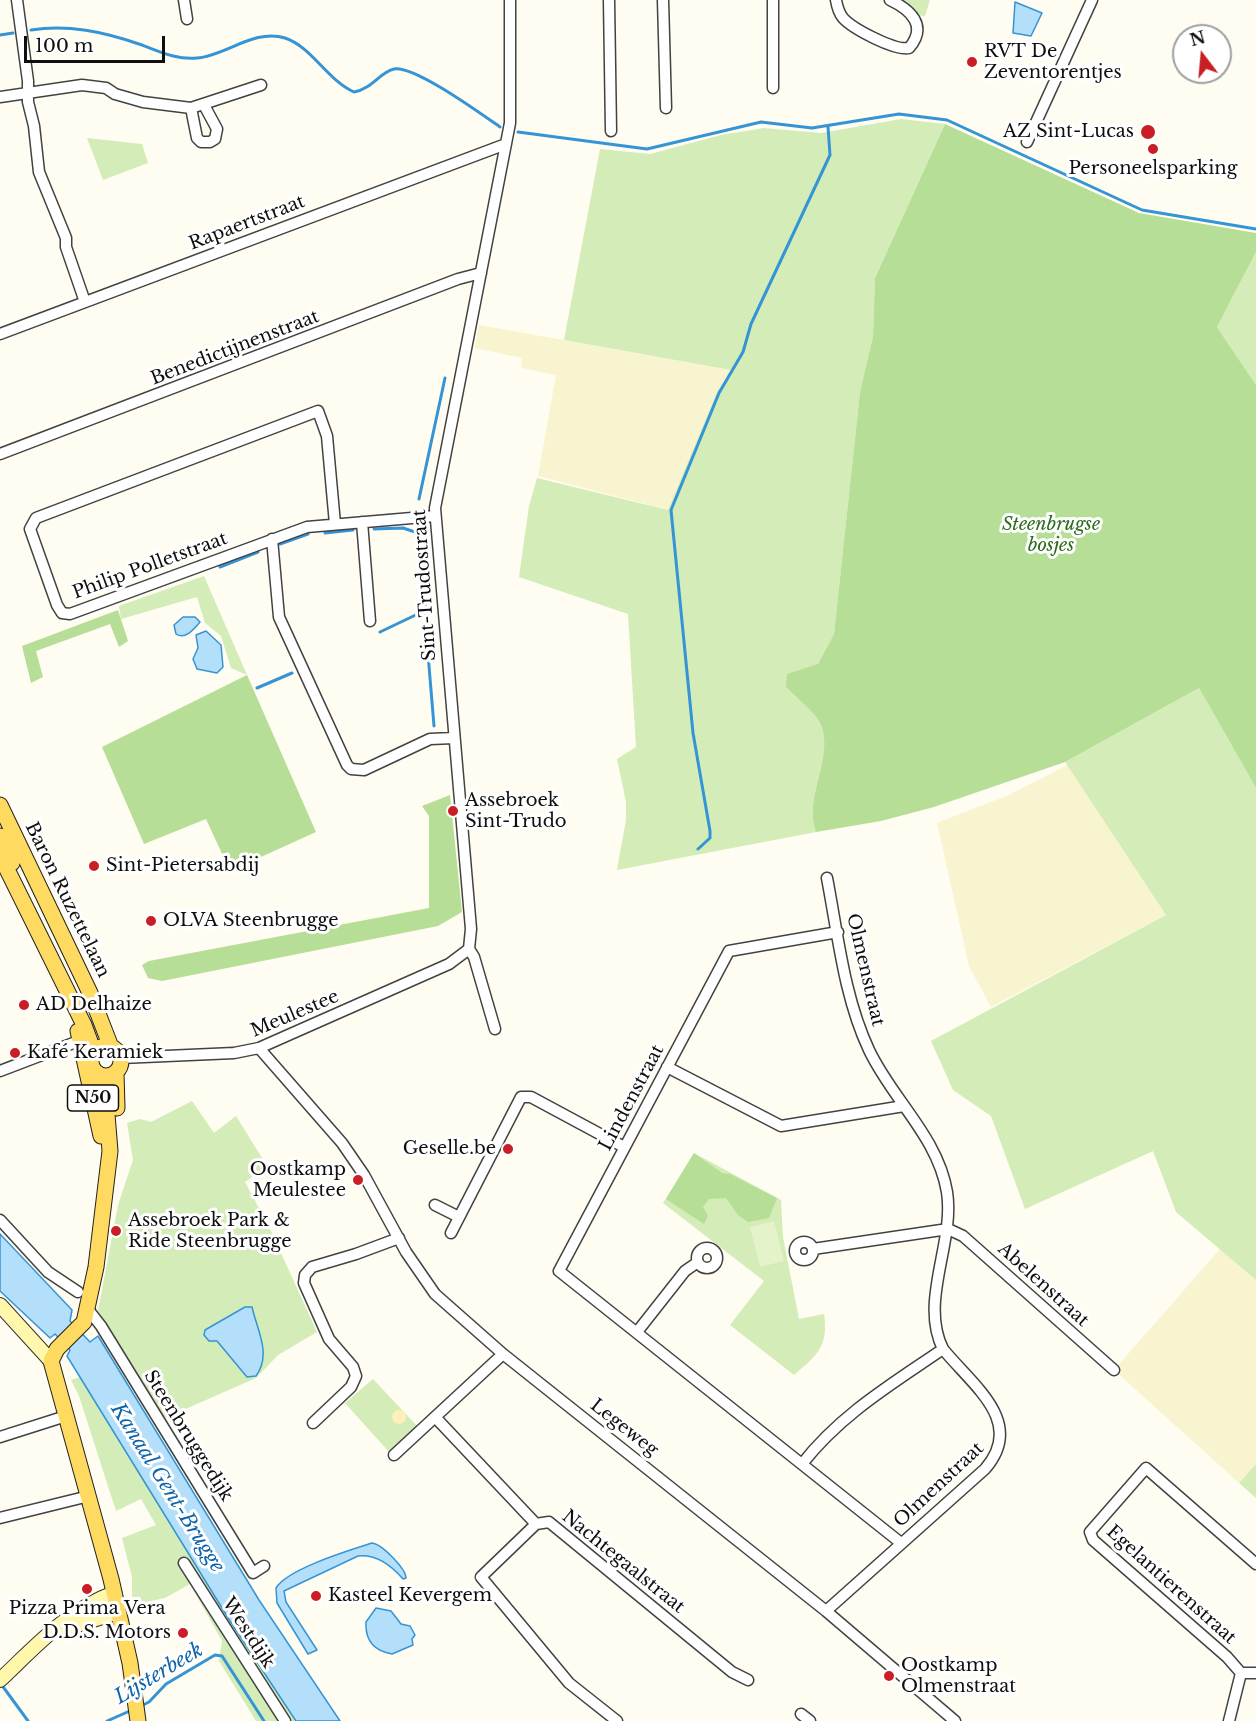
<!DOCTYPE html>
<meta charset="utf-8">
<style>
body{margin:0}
#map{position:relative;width:1256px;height:1721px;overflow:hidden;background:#fffcf1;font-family:"Libre Baskerville",serif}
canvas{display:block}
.north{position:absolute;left:1172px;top:24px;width:60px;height:60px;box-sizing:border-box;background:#fff;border:2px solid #9f9f9f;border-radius:50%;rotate:344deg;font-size:16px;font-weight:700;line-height:24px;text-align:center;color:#0f0f0f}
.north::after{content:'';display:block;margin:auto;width:21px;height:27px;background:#c91e25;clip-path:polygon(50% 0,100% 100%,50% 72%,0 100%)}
.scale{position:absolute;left:24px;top:36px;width:141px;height:27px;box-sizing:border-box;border:3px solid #0f0f0f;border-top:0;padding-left:8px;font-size:18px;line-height:21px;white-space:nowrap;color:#0f0f0f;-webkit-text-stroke:4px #fff;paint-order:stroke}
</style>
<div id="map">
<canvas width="1256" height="1721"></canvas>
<div class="north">N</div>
<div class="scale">100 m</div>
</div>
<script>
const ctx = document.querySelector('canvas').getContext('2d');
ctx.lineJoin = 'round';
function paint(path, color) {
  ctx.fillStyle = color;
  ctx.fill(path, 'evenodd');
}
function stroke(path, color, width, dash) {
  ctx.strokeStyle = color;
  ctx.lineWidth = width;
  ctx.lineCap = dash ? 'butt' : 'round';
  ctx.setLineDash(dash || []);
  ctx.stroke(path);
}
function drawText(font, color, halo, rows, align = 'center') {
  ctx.font = font + ' "Libre Baskerville",serif';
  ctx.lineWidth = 6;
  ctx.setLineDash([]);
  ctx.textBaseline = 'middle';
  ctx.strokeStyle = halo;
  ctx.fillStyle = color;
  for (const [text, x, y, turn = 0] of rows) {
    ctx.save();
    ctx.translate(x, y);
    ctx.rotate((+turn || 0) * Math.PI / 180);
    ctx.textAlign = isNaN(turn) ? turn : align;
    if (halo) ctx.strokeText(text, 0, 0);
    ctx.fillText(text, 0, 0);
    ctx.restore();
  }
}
const farmland = new Path2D(`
 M479,325L731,370L717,392L669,510L538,476L556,375L521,368L522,358L475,348Z
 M1067,765L1166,915L991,1007L969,966L937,823L1009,795Z
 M1220,1249L1256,1280V1464L1239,1483L1114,1370Z`);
const green = new Path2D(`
 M895,0H930L925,16L916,15Z
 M901,119L945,124L875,278L873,336L860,392L834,634L818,664L786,687C796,698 817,712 821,725C834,758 803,796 816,832L617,870L626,820V802L617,759L636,747L628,614L519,577L529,506L537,478L668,510L717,392L731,370L564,340L600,149L650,154L721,135L764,128L821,133Z
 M87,138L142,144L148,163L103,180Z
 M1256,252V385L1217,327Z
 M204,576L247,675L231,668L221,636L205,623L197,597L121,619L119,606Z
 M1199,688L1256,788V1280L1176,1212L1153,1151L1025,1209L991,1116L953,1090L931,1041L1166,915L1065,762Z
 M192,1101L214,1133L236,1116L267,1166L245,1182L270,1229L317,1332L278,1355L256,1378L165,1418L98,1311L118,1205L133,1160L127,1123L140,1119L151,1122Z
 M694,1153L781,1200L783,1237L799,1319L824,1314C829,1347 816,1356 794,1375L730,1325L764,1281L663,1203Z
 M80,1377L230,1621L296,1721H256L219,1661L222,1641L190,1584L165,1598L132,1605V1577L122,1538L156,1525L141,1499L116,1511L79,1396L71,1380Z
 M373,1379L418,1427L390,1453L345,1403Z
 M1256,1464V1498L1239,1483Z`);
const forest = new Path2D(`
 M945,124L1139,213L1256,233V252L1217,327L1256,385V788L1199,688L1065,762L934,807L881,821L816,832C803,797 834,758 821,725C816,712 796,698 786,687L787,674L818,664L834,634L860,392L873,336L875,278Z
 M118,610L128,641L119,647L110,624L36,651L43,677L31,683L22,646Z
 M247,675L316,832L230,871L206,819L144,844L102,747Z
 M450,795L462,912L438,926L162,981L148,978L142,965L149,961L429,908V816L422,806Z
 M694,1153L722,1173L730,1174L777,1198L769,1218L748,1222L738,1215L726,1198L709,1199L703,1207L708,1216L704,1224L666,1199Z`);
const sand = new Path2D(`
 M392 1417a7 7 0 1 1 14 0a7 7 0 1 1-14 0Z`);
const pitch = new Path2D(`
 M774,1221L784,1261L760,1267L750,1227Z`);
const water = new Path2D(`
 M1015,2L1042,13L1031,36L1013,33Z
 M183,617H195L200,622C193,630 185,640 176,634L174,625Z
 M206,631L221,645L223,667L217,673L197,669L193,659L198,648L196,635Z
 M0,1234L72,1310L70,1321L90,1342L98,1336L259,1600L340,1721H296L290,1712L230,1621L67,1356L70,1350L55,1334L50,1338L0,1291Z
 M245,1307H252C257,1330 272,1354 256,1376L247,1377L217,1341H209L204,1335L205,1330Z
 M372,1543C382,1544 406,1569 406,1578L403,1579C391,1565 376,1554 358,1556L284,1591L286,1602L317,1650L308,1654L277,1603L276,1588C287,1569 350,1550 372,1543Z
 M376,1608L391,1611L401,1624L410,1626L415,1635L412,1639L413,1645L392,1654C374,1651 365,1640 366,1622Z`);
const stream = new Path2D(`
 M31,30C68,24 104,32 139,44C159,51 175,60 197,58C225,56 255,28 285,38C312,47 327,80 354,92C372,89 380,72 394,69C414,65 481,114 500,127
 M0,35L13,33
 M518,132L647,149L761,122L812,128L899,114L947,120L1142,210L1256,229
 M419,499L445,378
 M418,526L426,618
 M374,529L403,528L418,533
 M325,533L353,530
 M280,544L308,534
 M220,567L258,552
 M426,630L434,726
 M380,632L424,611
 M257,688L292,673
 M698,849L710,838V831L693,733L671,510L719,393L743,352L751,324L830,155L828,127
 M1,1684L28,1721
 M141,1706L149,1702L166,1684L215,1655L222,1656L264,1721
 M107,1721L132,1710`);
const street = new Path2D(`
 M17,0L28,81V102L34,126L39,172L66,238V247L85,302
 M184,0L187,19
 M609,0L611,131
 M663,0L666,108
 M773,0V88
 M836,0C837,6 839,13 843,18C853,29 895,51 909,48C928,26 911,10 890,0
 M0,97L82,85L106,88L115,94L143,102L191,108L261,85
 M191,108L197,138L201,142H210L215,139L217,129L204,105
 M1027,142L1092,0
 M0,334L506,144
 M0,454L458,279L481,273
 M362,522L370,621
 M335,524L327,436L318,411L36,518L30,529L57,605L62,613L70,614L307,527L435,516
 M272,539L279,617L347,765L351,769L364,770L430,739L454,738
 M838,932L729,951L559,1271L901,1543
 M469,949L474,957L495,1029
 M259,1048L342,1143L364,1175L406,1252L435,1294L503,1354L826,1611L955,1721
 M121,1058L234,1053L259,1048L449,964L469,949L471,929L435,508L510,123V0
 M667,1067L781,1126L904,1106
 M0,1071L76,1042
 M435,1205L459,1217
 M0,1220L48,1272L78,1292
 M451,1233L521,1097H531L624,1147
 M795 1251a9 9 0 1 1 18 0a9 9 0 1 1-18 0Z
 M697 1258a10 10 0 1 1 20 0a10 10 0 1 1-20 0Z
 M813,1249L948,1229L963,1236L1114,1370
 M87,1308L101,1326L253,1573L264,1566
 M637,1332L685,1271L698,1262
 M435,1417L536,1524
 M313,1423L351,1387L356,1376L353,1367L329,1339L304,1283L305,1275L312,1267L356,1254L399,1238
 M0,1437L66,1416
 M394,1455L503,1354
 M802,1464C841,1414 892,1384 943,1349
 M0,1518L89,1496
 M184,1563L285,1721
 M1256,1564L1146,1468L1090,1532L1093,1540L1227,1657L1241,1673H1256
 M826,1611L985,1469C1026,1422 973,1386 943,1349C919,1301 955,1243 947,1192C938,1137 892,1099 869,1050C844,997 838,935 827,878
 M801,1714L810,1721
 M617,1721L569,1683L481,1577L536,1524L549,1522L732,1672L748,1680
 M1229,1721L1241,1673`);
const secondary = new Path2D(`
 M0,1305L51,1361
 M61,1630L118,1612
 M0,1680C34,1648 69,1609 114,1593`);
const primary = new Path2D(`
 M0,805L90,993L111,1047
 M0,836L12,863
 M0,855L84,1025L94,1052
 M78,1031L101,1136
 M91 1061a15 15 0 1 1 30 0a15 15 0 1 1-30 0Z
 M116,1073L117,1108
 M98,1074L105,1090L110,1151L96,1267L84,1322L57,1349L51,1361L111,1579L130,1663L138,1721`);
const markers = [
 [972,62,6,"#c91e25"],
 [1148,132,8,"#c91e25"],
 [1153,149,6,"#c91e25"],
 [453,811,6,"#c91e25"],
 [94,866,6,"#c91e25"],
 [151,921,6,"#c91e25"],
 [24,1005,6,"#c91e25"],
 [15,1053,6,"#c91e25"],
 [508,1149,6,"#c91e25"],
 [358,1180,6,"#c91e25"],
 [116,1231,6,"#c91e25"],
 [87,1589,6,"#c91e25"],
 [316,1596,6,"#c91e25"],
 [183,1633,6,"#c91e25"],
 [889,1676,6,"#c91e25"]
];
const shields = [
 [93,1098,51]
];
const shieldNames = [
 ["N50",93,1098]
];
const poiNames = [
 ["RVT De",984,52],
 ["Zeventorentjes",984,73],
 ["AZ Sint-Lucas",1134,132,"right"],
 ["Personeelsparking",1153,169,"center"],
 ["Assebroek",465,801],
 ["Sint-Trudo",465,822],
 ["Sint-Pietersabdij",106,866],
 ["OLVA Steenbrugge",163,921],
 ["AD Delhaize",36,1005],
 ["Kafé Keramiek",27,1053],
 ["Geselle.be",496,1149,"right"],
 ["Oostkamp",346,1170,"right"],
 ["Meulestee",346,1191,"right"],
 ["Assebroek Park &",128,1221],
 ["Ride Steenbrugge",128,1242],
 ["Kasteel Kevergem",328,1596],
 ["Pizza Prima Vera",87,1609,"center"],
 ["D.D.S. Motors",171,1633,"right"],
 ["Oostkamp",901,1666],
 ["Olmenstraat",901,1687]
];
const streetNames = [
 ["Rapaertstraat",247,223,-21],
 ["Benedictijnenstraat",235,348,-21],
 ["Philip Polletstraat",150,566,-20],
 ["Sint-Trudostraat",425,585,-94],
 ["Baron Ruzettelaan",67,900,64],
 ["Olmenstraat",865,970,77],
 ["Meulestee",295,1014,-23],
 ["Lindenstraat",632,1098,-62],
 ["Abelenstraat",1043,1285,42],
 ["Legeweg",624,1428,38],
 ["Steenbruggedijk",188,1436,58],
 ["Olmenstraat",939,1485,-43],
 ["Nachtegaalstraat",623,1562,39],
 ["Egelantierenstraat",1171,1585,42],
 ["Westdijk",248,1633,57]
];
const parkNames = [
 ["Steenbrugse",1051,525],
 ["bosjes",1051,546]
];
const waterNames = [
 ["Kanaal Gent-Brugge",167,1488,58],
 ["Lijsterbeek",159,1674,-31]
];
paint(farmland, '#f7f4cf');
paint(green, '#d3ecb8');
paint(forest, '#b6de96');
paint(sand, '#feefbb');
paint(pitch, '#e5f3ca');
paint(water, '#b3dffa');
stroke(water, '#3594d5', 1.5);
stroke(stream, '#3594d5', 3);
stroke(street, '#424242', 13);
stroke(secondary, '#313131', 16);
stroke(primary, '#202020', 17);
stroke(street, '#fff', 10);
stroke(secondary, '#fff7ac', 14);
stroke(primary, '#ffda61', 15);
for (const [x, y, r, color] of markers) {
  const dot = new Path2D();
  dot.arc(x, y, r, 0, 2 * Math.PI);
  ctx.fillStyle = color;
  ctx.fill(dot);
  stroke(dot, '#fff', 2);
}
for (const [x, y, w] of shields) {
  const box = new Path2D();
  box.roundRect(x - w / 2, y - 13, w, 26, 4.5);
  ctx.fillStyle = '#fff';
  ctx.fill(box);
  stroke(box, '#0f0f0f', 1.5);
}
drawText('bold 16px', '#0f0f0f', null, shieldNames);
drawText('18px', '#0f0f0f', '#fff', poiNames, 'left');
drawText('18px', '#0f0f0f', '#fff', streetNames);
drawText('italic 18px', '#2b6c1b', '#fff', parkNames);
drawText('italic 20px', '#1065aa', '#fff', waterNames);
</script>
